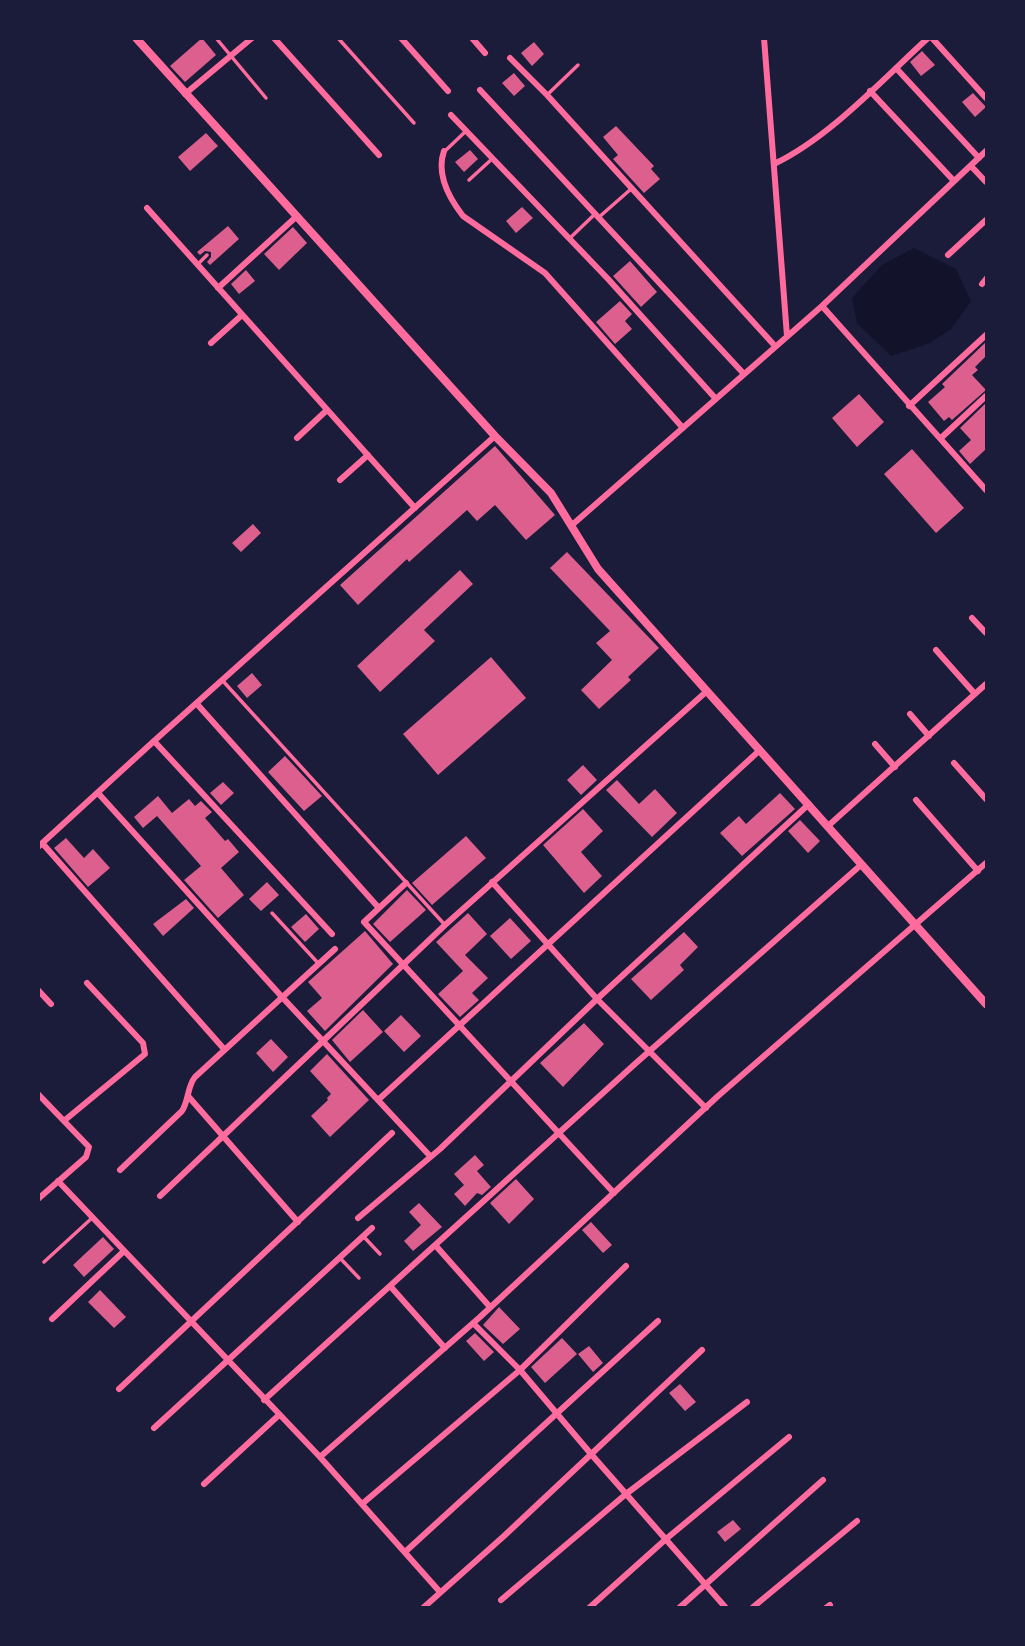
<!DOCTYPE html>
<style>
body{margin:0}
#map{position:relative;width:1025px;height:1646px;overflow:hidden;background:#1b1b3a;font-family:Barlow,sans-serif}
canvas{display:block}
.frame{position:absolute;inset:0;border:40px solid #1b1b3a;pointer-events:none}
</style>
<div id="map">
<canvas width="1025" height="1646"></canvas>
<div class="frame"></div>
</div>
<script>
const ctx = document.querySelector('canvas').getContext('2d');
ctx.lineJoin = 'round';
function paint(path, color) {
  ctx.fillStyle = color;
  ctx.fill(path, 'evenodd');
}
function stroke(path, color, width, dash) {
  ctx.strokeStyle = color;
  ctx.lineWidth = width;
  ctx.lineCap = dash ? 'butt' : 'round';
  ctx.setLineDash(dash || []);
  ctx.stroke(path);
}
const water = new Path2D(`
 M914,248L956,269L971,301L951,329L930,343L891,356L857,323L852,298L882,265Z`);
const building = new Path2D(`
 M202,38L216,55L185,82L170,66Z
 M534,42L544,54L532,66L521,53Z
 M922,51L935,65L921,76L910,62Z
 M514,73L525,86L514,96L502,83Z
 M973,93L986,107L975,117L962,102Z
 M616,126L654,166L651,169L660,179L644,193L613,159L618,155L603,137Z
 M206,133L218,146L190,171L178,157Z
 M470,150L478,159L464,172L455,162Z
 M522,207L533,218L516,233L506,221Z
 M228,226L239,239L210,265L207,262L211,257V252L205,251L200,255L197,252Z
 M293,227L307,243L279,270L264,254Z
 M630,261L657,292L641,307L613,276Z
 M246,270L255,281L239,294L231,284Z
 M620,301L632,314L625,321L632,329L615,344L596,322Z
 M986,342V356L975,367L978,370L972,375L986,390L952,420L949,417L944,421L928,402L945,387L942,384Z
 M859,394L884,422L857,447L832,418Z
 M986,403V449L970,464L959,451L971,440L960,428Z
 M495,446L555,515L526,540L495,505L477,521L467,510L409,562L407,559L358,605L340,585Z
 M912,449L964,508L936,533L884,474Z
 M253,524L261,533L241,552L232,543Z
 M567,552L659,648L628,677L631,680L599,709L581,690L612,660L596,643L610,631L550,568Z
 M460,570L473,584L424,630L435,641L380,692L357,666Z
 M491,657L526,698L438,775L403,734Z
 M252,673L262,685L247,698L237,686Z
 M285,756L322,796L304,811L268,772Z
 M583,765L597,780L581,795L567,780Z
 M617,780L639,804L655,789L677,813L652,837L606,790Z
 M223,782L234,793L221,805L210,793Z
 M780,793L795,809L742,856L720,833L739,816L746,824Z
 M158,796L172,813L189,799L195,806L201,801L212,812L205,818L225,841L228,839L239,852L221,868L244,895L218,918L184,880L201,866L157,816L143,828L134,817Z
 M583,809L603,831L581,852L602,876L584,893L543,845Z
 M800,820L820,841L808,853L788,831Z
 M466,836L486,858L432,905L412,883Z
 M66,838L84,858L93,849L110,868L88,887L54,848Z
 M267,882L279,895L261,911L249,899Z
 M407,890L426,910L390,942L373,924Z
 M186,899L194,908L163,936L153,924Z
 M468,913L487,934L465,955L488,978L472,993L479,1000L460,1017L438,994L463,971L436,942Z
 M306,914L319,929L305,942L291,927Z
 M510,918L531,941L511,959L490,936Z
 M365,931L393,964L325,1031L307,1011L322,998L308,982Z
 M684,932L698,947L680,965L684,970L651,1000L631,979Z
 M363,1010L383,1032L350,1062L332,1040Z
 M401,1015L421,1036L404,1052L384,1031Z
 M584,1023L604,1044L563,1087L540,1063Z
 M271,1039L288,1057L273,1072L256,1053Z
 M327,1054L369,1100L330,1137L311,1116L328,1100L327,1098L331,1094L310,1071Z
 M475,1155L484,1165L477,1171L491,1187L482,1195L477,1193L465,1206L454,1194L464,1185L454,1174Z
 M516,1179L534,1199L509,1224L490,1203Z
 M419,1203L442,1227L413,1251L404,1241L421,1225L409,1212Z
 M591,1222L612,1245L603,1253L582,1230Z
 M103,1237L114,1249L84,1277L73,1265Z
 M100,1290L126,1317L114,1328L88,1302Z
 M499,1307L520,1329L503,1344L483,1325Z
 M475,1333L494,1352L484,1361L466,1341Z
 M562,1338L577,1354L545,1383L531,1367Z
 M589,1346L603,1363L593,1372L578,1354Z
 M680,1384L696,1402L685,1411L669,1393Z
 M733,1520L741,1529L725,1542L717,1532Z`);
const service = new Path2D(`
 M216,38L266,98
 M338,38L414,123
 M547,95L578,65
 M445,151L466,131
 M469,180L493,158
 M598,218L631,189
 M570,238L595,214
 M198,264L207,255
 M222,680L445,925
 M272,913L318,963
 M363,1236L380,1254
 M340,1258L359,1278
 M44,1262L92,1218`);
const minor = new Path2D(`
 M274,38L379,155
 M401,38L448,91
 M472,38L485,53
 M764,38L787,336
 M932,38L986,98
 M510,58L547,95L775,346
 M896,68L979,158
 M480,90L744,374
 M870,91L954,181
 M185,94L252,38
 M451,115L609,280L716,399
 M444,151C436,174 449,198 463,216L545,273L683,428
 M774,164C829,138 882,80 928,38
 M971,166L986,182
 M147,208L415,508
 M948,255L986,220
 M982,284L986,279
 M218,288L297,216
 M822,306L986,490
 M211,343L242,315
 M909,406L986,335
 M297,438L327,410
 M941,438L986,396
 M340,480L368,455
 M572,525L822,306L986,151
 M972,618L986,633
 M936,650L975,694
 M197,704L378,907
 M910,714L929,736
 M154,741L332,934
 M875,744L895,767
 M954,763L986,799
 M98,793L282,997L430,1156
 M916,800L978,871
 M828,826L986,684
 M43,844L224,1049
 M38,847L154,741L495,436
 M492,882L597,999L706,1108
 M406,883L364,922L614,1193
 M38,990L51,1004
 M38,1094L89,1147L86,1157L38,1199
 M188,1096L298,1222
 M378,1100L760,750
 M65,1120L145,1054L143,1043L87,983
 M120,1170L182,1111C189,1100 187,1087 195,1077L335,949
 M58,1181L320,1457L440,1592
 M160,1196L445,925L707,691
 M358,1218L440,1149L597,999L809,804
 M436,1246L490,1307
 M391,1287L445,1348
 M52,1319L124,1251
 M473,1323L520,1370L591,1454L726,1608
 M119,1389L392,1133
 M264,1400L636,1063L862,864
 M154,1428L372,1228
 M320,1457L480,1317L718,1096L986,863
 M204,1484L279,1415
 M362,1504L520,1370L626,1266
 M405,1552L658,1321
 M501,1600L626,1494L747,1402
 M423,1608L504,1536L702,1350
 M589,1608L666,1539L789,1437
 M679,1608L823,1480
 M752,1608L857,1521
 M826,1608L830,1605`);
const tertiary = new Path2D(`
 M136,38L495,436L551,493L598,569L986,1004`);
paint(water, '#12122b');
paint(building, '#dd5f8e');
stroke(service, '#ff6b9d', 3.5);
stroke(minor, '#ff6b9d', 6);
stroke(tertiary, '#ff6b9d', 8);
</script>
